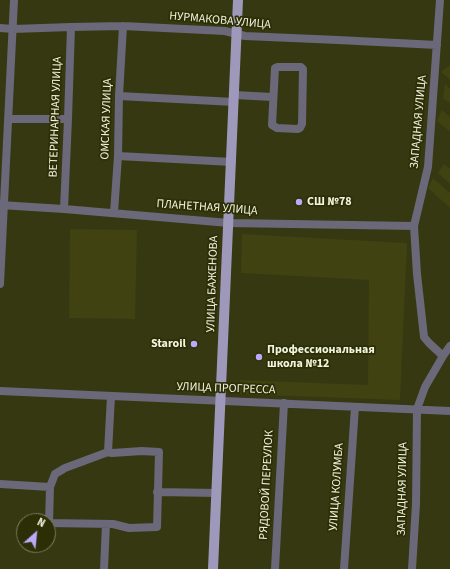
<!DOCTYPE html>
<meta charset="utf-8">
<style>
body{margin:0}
#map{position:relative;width:450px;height:569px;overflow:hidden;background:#363811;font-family:"Source Sans 3",sans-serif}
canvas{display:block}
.north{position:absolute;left:16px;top:513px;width:40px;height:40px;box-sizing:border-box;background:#2c2e06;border:1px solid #7b7d5c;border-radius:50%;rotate:27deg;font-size:11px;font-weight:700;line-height:16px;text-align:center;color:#f1f4de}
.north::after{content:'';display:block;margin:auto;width:14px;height:18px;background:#b9abf7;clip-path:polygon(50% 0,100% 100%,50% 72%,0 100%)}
</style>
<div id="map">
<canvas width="450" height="569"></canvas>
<div class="north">N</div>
</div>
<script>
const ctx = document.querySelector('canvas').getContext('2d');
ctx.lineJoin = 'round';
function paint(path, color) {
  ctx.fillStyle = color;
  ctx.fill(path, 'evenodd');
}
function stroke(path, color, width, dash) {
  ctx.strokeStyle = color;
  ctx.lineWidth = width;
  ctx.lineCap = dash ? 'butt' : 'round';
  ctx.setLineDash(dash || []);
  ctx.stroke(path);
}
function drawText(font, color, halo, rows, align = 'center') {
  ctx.font = font + ' "Source Sans 3",sans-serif';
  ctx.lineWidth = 3.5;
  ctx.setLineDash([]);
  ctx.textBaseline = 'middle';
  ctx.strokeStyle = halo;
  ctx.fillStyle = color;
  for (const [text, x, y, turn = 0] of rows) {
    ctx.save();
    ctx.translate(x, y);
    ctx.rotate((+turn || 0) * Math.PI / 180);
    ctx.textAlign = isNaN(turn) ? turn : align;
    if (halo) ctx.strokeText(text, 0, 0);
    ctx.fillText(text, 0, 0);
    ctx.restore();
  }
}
const built = new Path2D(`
 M450,65V80L441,72Z
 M445,84L450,89V103L443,98Z
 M442,110L450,117V132L437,121Z
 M444,164L450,169V184L438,173Z
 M433,178L450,193V208L428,188Z
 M70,229L137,230L135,319L69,318Z
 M242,234L407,243L400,400L239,394L240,380L368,385L369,280L241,273Z`);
const minor = new Path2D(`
 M440,0L428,167L414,226L417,274L424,337L429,343L443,356
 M0,28L13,29L71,27L123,26L225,31L245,36L338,40L437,45
 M277,67H301L303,69L302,124L300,128L298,129L277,128L272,125L275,68Z
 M234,95L273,97
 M119,96L234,102
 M9,119H68
 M118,156L232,162
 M0,205L64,209L229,223L414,226
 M64,209L68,119L71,27
 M114,213L118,156L119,96L123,26
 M0,284L14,0
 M0,391L450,411
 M142,451L159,452L157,527L129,528L113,524L49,523L50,487L55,474L65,468L108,452L112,453Z
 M108,452L111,396
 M0,484L50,487
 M157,492L217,493
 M104,569L106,524
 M275,569L284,403
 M344,569L355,407
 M412,569L416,504L417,409L425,387L443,356L450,346`);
const major = new Path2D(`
 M213,569L238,0`);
const markers = [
 [299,202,4,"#b9abf7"],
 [194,344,4,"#b9abf7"],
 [259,357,4,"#b9abf7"]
];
const streetNames = [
 ["НУРМАКОВА УЛИЦА",220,21,5],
 ["ВЕТЕРИНАРНАЯ УЛИЦА",56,117,-88],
 ["ОМСКАЯ УЛИЦА",107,119,-88],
 ["ЗАПАДНАЯ УЛИЦА",419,122,-85],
 ["ПЛАНЕТНАЯ УЛИЦА",207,208,4],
 ["УЛИЦА БАЖЕНОВА",213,284,-88],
 ["УЛИЦА ПРОГРЕССА",226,389,2],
 ["РЯДОВОЙ ПЕРЕУЛОК",267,485,-87],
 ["УЛИЦА КОЛУМБА",337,487,-86],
 ["ЗАПАДНАЯ УЛИЦА",403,489,-89]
];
const poiNames = [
 ["СШ №78",307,202],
 ["Staroil",186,344,"right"],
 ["Профессиональная",267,350],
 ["школа №12",267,364]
];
paint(built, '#404212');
stroke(minor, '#6a6879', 8);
stroke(major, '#9e99bb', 10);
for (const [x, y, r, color] of markers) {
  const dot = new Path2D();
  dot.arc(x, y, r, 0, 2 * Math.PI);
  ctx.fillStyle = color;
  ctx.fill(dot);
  stroke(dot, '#2c2e06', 1.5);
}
drawText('12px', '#f1f4de', '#2c2e06', streetNames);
drawText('bold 12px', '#f1f4de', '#2c2e06', poiNames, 'left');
</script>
